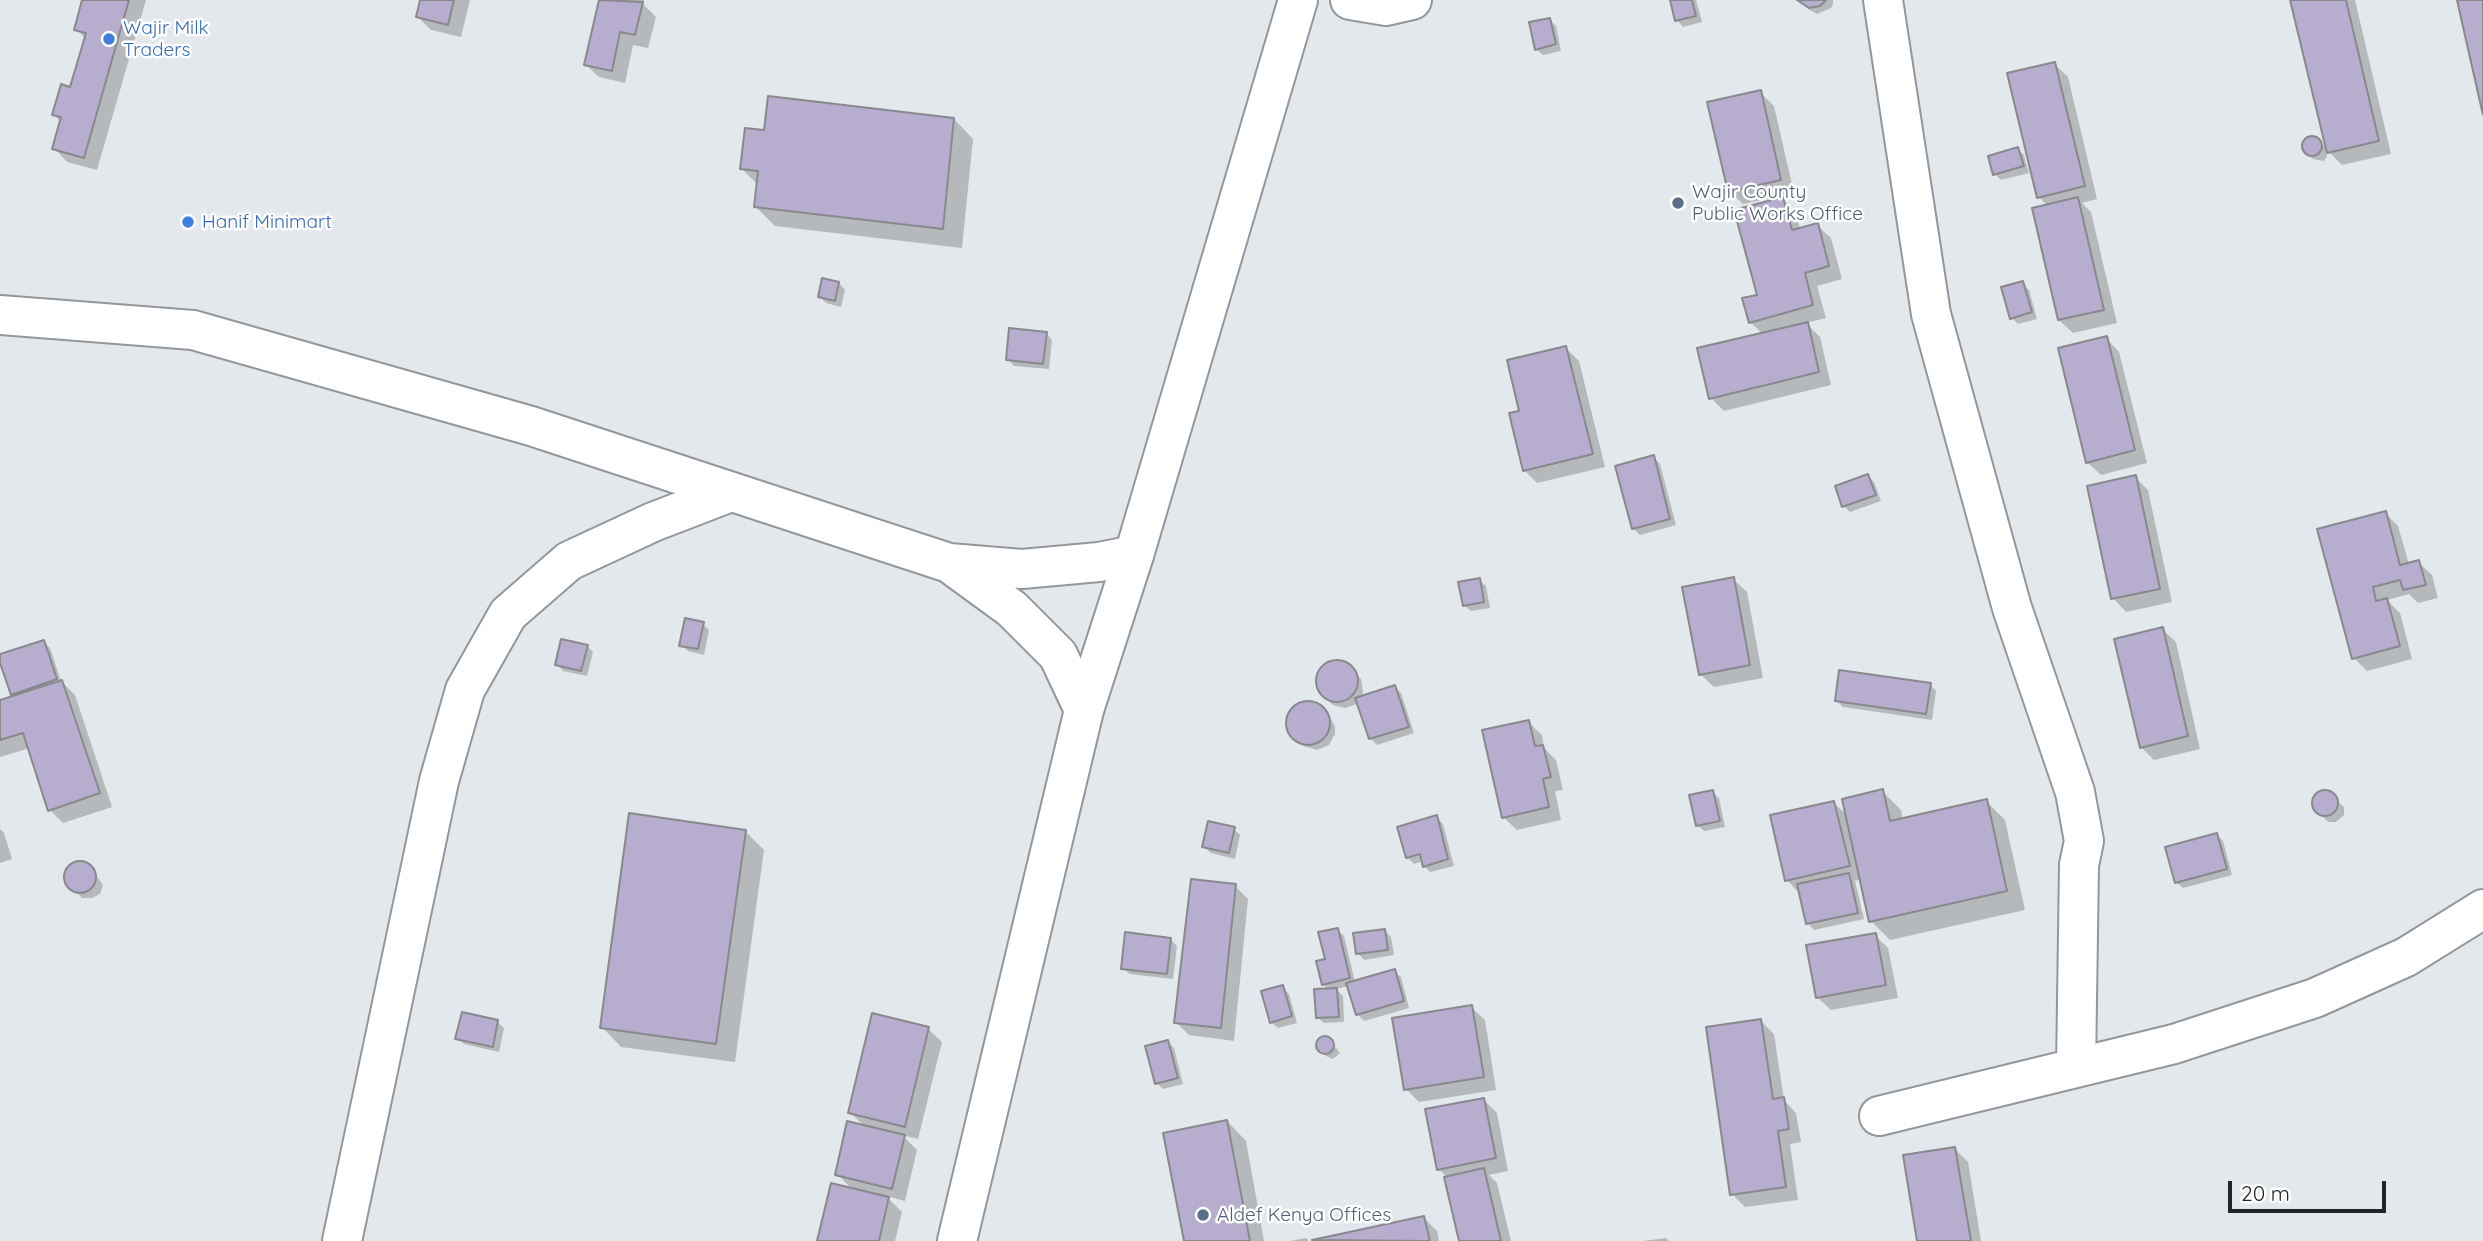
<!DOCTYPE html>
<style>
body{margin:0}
#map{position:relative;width:2483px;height:1241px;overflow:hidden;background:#e3e8ec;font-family:Quicksand,sans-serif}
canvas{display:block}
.scale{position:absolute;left:2228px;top:1181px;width:158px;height:32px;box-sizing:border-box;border:4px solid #232426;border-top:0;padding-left:9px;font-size:21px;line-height:24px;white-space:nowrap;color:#232426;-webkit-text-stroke:5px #fff;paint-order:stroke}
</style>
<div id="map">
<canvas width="2483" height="1241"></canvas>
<div class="scale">20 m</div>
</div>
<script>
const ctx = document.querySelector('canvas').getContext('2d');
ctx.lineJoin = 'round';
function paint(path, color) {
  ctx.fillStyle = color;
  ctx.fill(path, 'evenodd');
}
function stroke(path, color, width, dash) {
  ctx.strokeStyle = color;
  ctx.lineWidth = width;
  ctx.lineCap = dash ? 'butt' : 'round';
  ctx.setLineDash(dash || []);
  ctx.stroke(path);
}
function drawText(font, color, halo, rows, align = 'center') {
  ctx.font = font + ' Quicksand,sans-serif';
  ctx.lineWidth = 5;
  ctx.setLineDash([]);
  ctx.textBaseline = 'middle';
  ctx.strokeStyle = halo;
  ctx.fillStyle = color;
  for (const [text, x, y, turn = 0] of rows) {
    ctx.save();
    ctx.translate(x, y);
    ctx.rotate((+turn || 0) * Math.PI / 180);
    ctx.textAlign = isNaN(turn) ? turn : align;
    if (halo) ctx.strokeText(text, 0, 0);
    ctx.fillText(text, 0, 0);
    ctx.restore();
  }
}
const shadow = new Path2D(`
 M84,0H146L97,170L67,162L54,148L61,122L54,115L72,89L86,39L76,29Z
 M422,0H470L461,37L431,30L418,17Z
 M601,0H644L643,4L656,17L648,48L633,45L625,83L599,77L585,64Z
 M1672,0H1696L1702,22L1683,27L1677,20Z
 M1800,0H1833V4L1831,8L1817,14L1808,9Z
 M2292,0H2355L2391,154L2342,165L2326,149L2327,156L2324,161L2313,159L2306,152L2305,144L2309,139L2319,141L2329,151Z
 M1550,20L1556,26L1561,51L1543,55L1536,49Z
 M2054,64L2068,77L2097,199L2082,203L2091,212L2117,323L2073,333L2059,320L2048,206L2039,197Z
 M1760,92L1774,106L1794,193L1743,204L1729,191Z
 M954,119L973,139L962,248L775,226L756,207L758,185L742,169L766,131Z
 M2017,149L2024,155L2029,173L2001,180L1995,174Z
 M1782,199L1795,212L1800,229L1817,225L1831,238L1842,279L1817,286L1826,318L1806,323L1820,337L1831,385L1724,411L1711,398L1763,334L1750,322L1759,296Z
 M839,283L845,290L841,307L826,303L820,297Z
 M2022,283L2029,290L2037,319L2018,324L2012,318Z
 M1046,333L1052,340L1049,369L1014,366L1008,359Z
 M2106,338L2119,352L2147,463L2101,475L2087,462Z
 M1566,348L1579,361L1605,467L1537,483L1524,470L1521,413Z
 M1653,457L1660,464L1676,525L1640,535L1633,528Z
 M1868,476L1874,482L1881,501L1850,512L1844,506Z
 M2135,477L2148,490L2172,602L2126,612L2113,598Z
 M2385,513L2398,526L2409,564L2418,562L2432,575L2438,598L2418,603L2409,594L2387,600L2400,613L2412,659L2367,671L2354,658Z
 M1733,579L1747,592L1763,678L1714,687L1700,674Z
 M1479,580L1486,586L1490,608L1471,611L1464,605Z
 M703,624L709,630L704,655L688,651L681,645Z
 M2162,629L2176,642L2200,749L2154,760L2141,747Z
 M44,642L50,648L61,681L75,695L112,807L63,823L50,810L30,748L0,757V702L15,697L0,656Z
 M587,646L593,652L587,676L563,671L557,664Z
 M1332,662L1345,663L1361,679L1363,692L1360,698L1394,687L1401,693L1414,733L1377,745L1370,738L1359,703L1345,708L1333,705L1320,694L1317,681L1321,669Z
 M1930,684L1936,691L1932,720L1843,707L1837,701Z
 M1310,703L1322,708L1329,715L1335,727V734L1329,745L1317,750L1304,746L1289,728L1288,722L1293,710Z
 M1528,722L1542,735L1544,748L1556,760L1563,790L1555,791L1561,820L1517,830L1503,817Z
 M1882,791L1901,810L1903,820L1986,801L2005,820L2025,910L1890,940L1871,921L1862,879L1855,881L1864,919L1814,930L1808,923L1800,894L1787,880L1834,803L1848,816Z
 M1712,792L1719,798L1725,827L1704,831L1697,825Z
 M2328,792L2344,807V815L2336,822H2328L2316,810L2314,802L2320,793Z
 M1436,817L1443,824L1454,866L1430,872L1424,866L1423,861L1414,864L1407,857Z
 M0,829L4,833L12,859L0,863Z
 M1234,829L1240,835L1235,859L1211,853L1204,847Z
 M745,831L764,850L735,1062L621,1047L602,1027Z
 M2217,835L2223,841L2232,875L2183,888L2176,882Z
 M79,862L89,865L103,885L100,894L92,898H82L66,881L68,871L74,864Z
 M1235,886L1248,899L1234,1041L1189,1035L1176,1022Z
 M1337,930L1344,936L1355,982L1394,971L1401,977L1409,1008L1364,1021L1357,1014L1349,986L1336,989L1343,996L1344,1022L1324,1023L1317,1017L1329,990L1323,984L1327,961Z
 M1384,930L1391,937L1394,955L1364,960L1358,953Z
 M1875,935L1888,948L1898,998L1831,1010L1817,997Z
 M1171,940L1177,946L1173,979L1130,974L1123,968Z
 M1282,987L1289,994L1297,1023L1278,1028L1271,1022Z
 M1471,1007L1485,1020L1496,1090L1419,1102L1406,1089Z
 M1761,1021L1774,1034L1784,1100L1796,1113L1801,1142L1790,1144L1798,1200L1745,1207L1732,1194Z
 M497,1022L504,1028L499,1052L464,1044L457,1038Z
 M928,1029L942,1042L918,1139L902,1135L917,1150L905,1201L886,1196L902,1212L895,1241H819L853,1190L837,1174L865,1127L850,1112Z
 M1328,1038L1340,1053L1333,1059L1326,1056L1318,1044L1319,1040Z
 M1168,1042L1174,1048L1183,1084L1163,1089L1157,1083Z
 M1484,1100L1497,1113L1508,1171L1489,1175L1497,1183L1511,1241H1460L1446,1176L1439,1169Z
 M1227,1121L1246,1141L1264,1241H1186Z
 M1955,1149L1968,1162L1981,1241H1919Z
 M1424,1218L1437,1231L1439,1241H1316Z
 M1306,1238L1309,1241H1290Z
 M1666,1238L1669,1241H1643Z`);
const building = new Path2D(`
 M82,0H129L84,158L52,149L61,117L52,115L61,84L70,87L86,33L74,30Z
 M420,0H454L448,25L416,17Z
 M599,0L643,2L635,35L620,32L612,71L584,65Z
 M1670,0H1692L1696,16L1675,21Z
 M1797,0H1826L1820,6L1809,8Z
 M2290,0H2346L2379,141L2327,153Z
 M2457,0H2483V115Z
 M1550,18L1556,44L1535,50L1529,22Z
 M2055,62L2085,186L2037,198L2007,73Z
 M1761,90L1781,180L1728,192L1707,102Z
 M768,96L954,118L943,229L754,207L758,171L740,169L745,128L764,130Z
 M2302 146a10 10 0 1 1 20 0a10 10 0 1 1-20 0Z
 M2018,147L2024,166L1993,175L1988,156Z
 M1783,197L1792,230L1818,223L1829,266L1805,273L1813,305L1749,323L1742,298L1757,295L1734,210Z
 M2078,197L2104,310L2058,320L2032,208Z
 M822,278L839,282L835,301L818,297Z
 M2023,281L2032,312L2010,319L2001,287Z
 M1808,322L1819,372L1709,399L1697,348Z
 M1009,328L1047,332L1043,364L1006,360Z
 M2107,336L2135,450L2086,463L2058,348Z
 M1566,346L1593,454L1523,471L1509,413L1519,411L1507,360Z
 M1654,455L1670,519L1632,529L1615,466Z
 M1868,474L1876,495L1842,507L1835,486Z
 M2136,475L2160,589L2111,599L2087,486Z
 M2386,511L2400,565L2419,560L2426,585L2403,590L2400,580L2373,587L2376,601L2387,598L2400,646L2352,659L2317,529Z
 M1734,577L1750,665L1699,675L1682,587Z
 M1480,578L1484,602L1463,606L1458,582Z
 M685,618L704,622L698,649L679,646Z
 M2163,627L2188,736L2140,748L2114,639Z
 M561,639L588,645L581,671L555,665Z
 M44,640L57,679L11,695L0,663V654Z
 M1316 681a21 21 0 1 1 42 0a21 21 0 1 1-42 0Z
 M1839,670L1931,683L1926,714L1835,701Z
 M62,680L100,793L48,811L23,733L0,740V700Z
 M1395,685L1409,727L1369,739L1355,698Z
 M1286 723a22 22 0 1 1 44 0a22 22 0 1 1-44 0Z
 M1529,720L1535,746L1543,745L1551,777L1543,779L1549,807L1502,818L1482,730Z
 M1883,789L1890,821L1987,799L2007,891L1869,922L1842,799Z
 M2312 803a13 13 0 1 1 26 0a13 13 0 1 1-26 0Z
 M1713,790L1720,821L1696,826L1689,795Z
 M1834,801L1850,866L1785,881L1770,815Z
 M629,813L746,830L716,1044L600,1028Z
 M1437,815L1448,859L1423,867L1420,854L1406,858L1397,827Z
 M1208,821L1235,827L1229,853L1202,847Z
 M2217,833L2227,869L2175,883L2165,847Z
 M64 877a16 16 0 1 1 32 0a16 16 0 1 1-32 0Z
 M1849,873L1858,913L1806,924L1797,884Z
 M1191,879L1236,884L1221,1028L1174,1023Z
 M1338,928L1350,978L1322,985L1316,961L1325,959L1318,932Z
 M1385,929L1388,950L1356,954L1353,933Z
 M1125,932L1171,938L1167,974L1121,969Z
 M1876,933L1886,985L1816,998L1806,945Z
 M1395,969L1404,1001L1356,1015L1346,983Z
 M1283,985L1292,1016L1270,1023L1261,991Z
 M1337,988L1339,1017L1316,1018L1314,989Z
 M1472,1005L1484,1077L1404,1090L1392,1018Z
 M462,1012L498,1020L493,1047L455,1039Z
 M872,1013L929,1027L905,1127L848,1113Z
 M1761,1019L1773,1099L1784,1097L1789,1129L1778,1131L1786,1187L1730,1195L1706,1027Z
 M1316 1045a9 9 0 1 1 18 0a9 9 0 1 1-18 0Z
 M1168,1040L1178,1078L1155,1084L1145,1046Z
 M1484,1098L1496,1158L1437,1170L1425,1109Z
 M1227,1120L1250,1241H1184L1163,1133Z
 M847,1121L905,1135L892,1189L835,1175Z
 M1955,1147L1971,1241H1917L1903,1155Z
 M1484,1168L1501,1241H1459L1444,1177Z
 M831,1183L889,1197L879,1241H817Z
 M1424,1216L1430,1241L1312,1240Z`);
const minor = new Path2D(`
 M1350,0L1386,6L1412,0
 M1883,0L1931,314L2012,608L2075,792L2084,841L2079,865L2076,1068
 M0,315L193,330L531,426L949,563L1022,569L1099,562L1134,555
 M949,563L1012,609L1058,655L1084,710
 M1879,1116L2174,1044L2315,998L2406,957L2483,909
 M342,1241L439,781L465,690L508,614L569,561L653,522L731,492`);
const tertiary = new Path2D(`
 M957,1241L1084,710L1134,555L1298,0`);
const markers = [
 [109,39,7,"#3f7fe0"],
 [1678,203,7,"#5c6f8a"],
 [188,222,7,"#3f7fe0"],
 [1203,1215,7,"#5c6f8a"]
];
const shopNames = [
 ["Wajir Milk",123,28],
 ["Traders",123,50],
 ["Hanif Minimart",202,222]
];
const serviceNames = [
 ["Wajir County",1692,192],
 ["Public Works Office",1692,214],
 ["Aldef Kenya Offices",1217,1215]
];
paint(shadow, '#0003');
paint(building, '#b6adcf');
stroke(building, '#89888d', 2);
stroke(minor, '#93979b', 42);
stroke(tertiary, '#93979b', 42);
stroke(minor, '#fff', 38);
stroke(tertiary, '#fff', 38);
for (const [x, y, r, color] of markers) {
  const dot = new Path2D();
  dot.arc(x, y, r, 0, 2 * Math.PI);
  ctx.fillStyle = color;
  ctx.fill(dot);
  stroke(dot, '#fff', 2.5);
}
drawText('19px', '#366cbe', '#fff', shopNames, 'left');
drawText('19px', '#4e5e75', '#fff', serviceNames, 'left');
</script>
